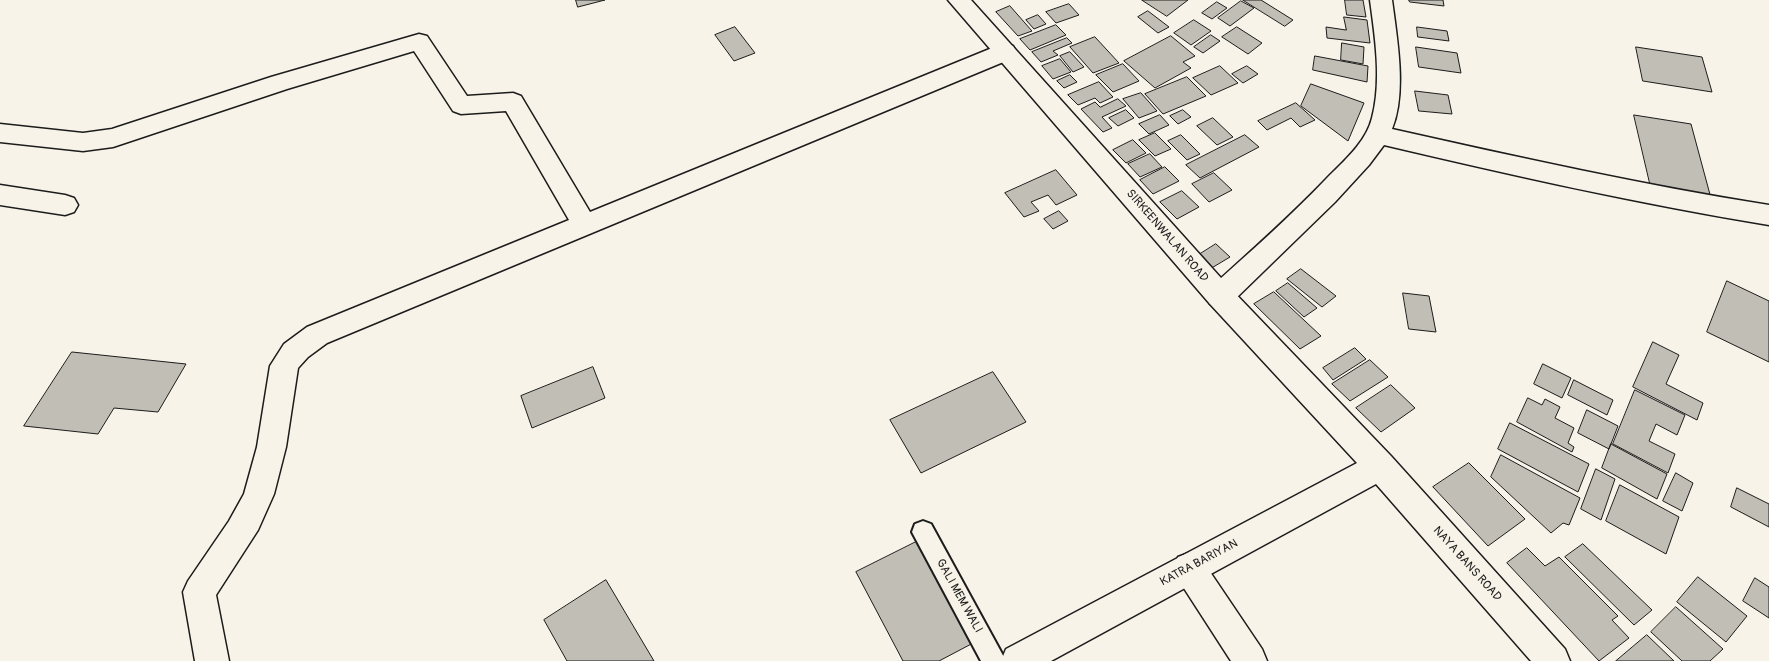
<!DOCTYPE html>
<style>
body{margin:0}
canvas{display:block;background:#f7f3e8}
</style>
<canvas width="1769" height="661"></canvas>
<script>
const ctx = document.querySelector('canvas').getContext('2d');
ctx.lineJoin = 'round';
function paint(path, color) {
  ctx.fillStyle = color;
  ctx.fill(path, 'evenodd');
}
function stroke(path, color, width, dash) {
  ctx.strokeStyle = color;
  ctx.lineWidth = width;
  ctx.lineCap = dash ? 'butt' : 'round';
  ctx.setLineDash(dash || []);
  ctx.stroke(path);
}
function drawText(font, color, halo, rows, align = 'center') {
  ctx.font = font + ' Pangolin,sans-serif';
  ctx.lineWidth = 4.5;
  ctx.setLineDash([]);
  ctx.textBaseline = 'middle';
  ctx.strokeStyle = halo;
  ctx.fillStyle = color;
  for (const [text, x, y, turn = 0] of rows) {
    ctx.save();
    ctx.translate(x, y);
    ctx.rotate((+turn || 0) * Math.PI / 180);
    ctx.textAlign = isNaN(turn) ? turn : align;
    if (halo) ctx.strokeText(text, 0, 0);
    ctx.fillText(text, 0, 0);
    ctx.restore();
  }
}
const building = new Path2D(`
 M576,0H605L578,7Z
 M1142,0H1188L1167,16Z
 M1243,0H1261L1293,20L1285,26Z
 M1345,0H1363L1366,17L1347,15Z
 M1409,0H1443L1444,6L1410,2Z
 M1241,1L1254,8L1230,26L1218,18Z
 M1217,2L1227,8L1212,19L1202,13Z
 M1069,4L1079,15L1056,23L1046,12Z
 M1010,6L1032,31L1018,36L996,12Z
 M1148,11L1169,27L1158,33L1138,17Z
 M1038,15L1046,24L1034,29L1026,20Z
 M1344,17L1367,20L1370,43L1327,38L1326,27L1346,30Z
 M1194,20L1211,31L1191,45L1174,33Z
 M1056,25L1066,35L1030,50L1020,39Z
 M735,27L755,53L734,61L715,35Z
 M1237,27L1262,43L1248,54L1222,37Z
 M1417,27L1447,31L1449,41L1418,37Z
 M1211,35L1220,41L1203,53L1194,47Z
 M1171,36L1195,56L1183,62L1191,68L1155,88L1124,61Z
 M1095,37L1119,63L1093,73L1070,47Z
 M1067,38L1072,43L1053,51L1058,55L1041,62L1032,52Z
 M1342,43L1364,47L1363,64L1341,60Z
 M1416,47L1457,53L1461,73L1419,67Z
 M1636,47L1702,57L1712,92L1643,81Z
 M1070,52L1084,67L1073,72L1060,56Z
 M1315,56L1368,66L1367,82L1313,70Z
 M1060,59L1071,72L1053,79L1042,66Z
 M1123,64L1139,81L1113,92L1096,75Z
 M1220,66L1238,83L1211,95L1193,78Z
 M1247,66L1258,74L1243,83L1232,74Z
 M1070,75L1077,82L1064,88L1057,81Z
 M1187,77L1206,96L1163,114L1145,94Z
 M1099,82L1113,97L1100,103L1095,98L1078,105L1068,95Z
 M1311,84L1364,103L1348,141L1301,106Z
 M1415,91L1448,95L1452,114L1419,111Z
 M1141,93L1157,111L1139,118L1123,99Z
 M1118,99L1126,106L1102,117L1112,128L1103,132L1081,109L1095,102L1100,107Z
 M1296,103L1315,120L1300,127L1291,118L1267,130L1258,121Z
 M1126,110L1134,118L1118,126L1109,118Z
 M1183,110L1191,117L1178,124L1170,116Z
 M1160,115L1169,125L1149,134L1139,124Z
 M1634,115L1691,124L1712,202L1652,192Z
 M1213,118L1233,137L1217,145L1197,126Z
 M1155,133L1171,149L1155,156L1139,140Z
 M1181,135L1200,154L1187,160L1168,141Z
 M1245,135L1259,147L1200,178L1186,165Z
 M1133,140L1146,153L1126,163L1113,150Z
 M1150,154L1162,167L1140,177L1128,164Z
 M1165,167L1179,181L1153,194L1140,180Z
 M1056,170L1077,195L1056,205L1048,195L1031,202L1039,211L1024,217L1005,193Z
 M1214,173L1232,190L1209,202L1192,184Z
 M1182,191L1199,207L1177,219L1160,202Z
 M1059,211L1068,221L1053,229L1044,219Z
 M1216,244L1230,257L1210,269L1197,256Z
 M1301,269L1336,296L1322,307L1287,279Z
 M1727,281L1769,301V362L1707,332Z
 M1288,283L1317,308L1304,317L1276,291Z
 M1274,292L1321,336L1300,349L1254,304Z
 M1403,293L1429,296L1436,332L1409,329Z
 M1653,342L1679,355L1666,384L1703,403L1697,420L1633,387Z
 M1355,348L1366,359L1333,380L1323,368Z
 M72,352L186,364L158,412L114,408L98,434L24,426Z
 M1370,360L1388,377L1350,401L1332,384Z
 M1543,364L1571,378L1562,398L1534,384Z
 M593,367L605,398L532,428L521,396Z
 M993,372L1026,422L921,473L890,420Z
 M1574,380L1613,400L1607,415L1568,395Z
 M1391,385L1415,408L1381,432L1356,408Z
 M1635,390L1685,415L1677,435L1656,424L1649,441L1675,454L1668,473L1613,444Z
 M1528,398L1542,405L1545,399L1560,407L1555,418L1574,428L1568,443L1574,447L1572,452L1517,422Z
 M1587,410L1618,426L1609,449L1578,433Z
 M1510,423L1589,464L1578,492L1498,449Z
 M1611,444L1667,474L1657,499L1602,468Z
 M1501,455L1580,498L1569,525L1563,523L1551,533L1491,477Z
 M1469,463L1525,519L1488,546L1433,487Z
 M1596,469L1615,479L1601,520L1581,509Z
 M1676,473L1693,483L1682,511L1663,501Z
 M1620,485L1679,517L1666,554L1606,521Z
 M1737,488L1769,504V527L1731,507Z
 M920,540L977,641L939,661H903L856,572Z
 M1583,544L1652,610L1634,625L1565,557Z
 M1527,548L1545,566L1559,557L1618,616L1612,620L1629,638L1599,661L1507,563Z
 M1698,577L1747,616L1726,642L1677,602Z
 M1755,578L1769,587V618L1743,601Z
 M606,580L654,661H567L544,620Z
 M1676,607L1723,649L1710,661H1682L1651,632Z
 M1647,635L1674,661H1616Z`);
const service = new Path2D(`
 M923,521L931,524L1006,661H981L912,532L915,524Z`);
const minor = new Path2D(`
 M1370,0H1392C1397,38 1407,93 1392,129C1517,157 1642,185 1769,205V225C1639,204 1512,175 1384,145L1369,165L1335,202L1230,304L1220,307L1210,304L1207,296L1210,288C1250,252 1290,217 1327,178C1344,161 1366,142 1372,118C1382,81 1375,37 1370,0Z
 M419,34L427,36L467,96L513,93L521,96L590,212L997,46L1005,44L1013,46L1016,52L1013,58L327,343L308,357L298,368L286,447L274,494L258,530L216,595L229,661H195L183,592L188,581L229,521L244,494L257,447L270,366L284,344L307,327L569,220L506,111L461,114L453,111L414,51L287,89L113,147L83,151L0,142V124L83,133L112,129L271,77Z
 M0,185L65,195L74,198L78,205L74,212L65,215L0,205Z
 M1189,553L1200,557L1262,649L1267,661H1231L1178,579L1173,568L1178,557Z`);
const tertiary = new Path2D(`
 M948,0H971L1230,288L1391,456L1565,649L1570,661H1531L1376,484L1051,661H1001L1006,649L1357,463L1210,304Z`);
const streetNames = [
 ["SIRKEENWALAN ROAD",1167,236,49],
 ["KATRA BARIYAN",1199,563,-28],
 ["NAYA BANS ROAD",1467,564,48],
 ["GALI MEM WALI",959,596,61]
];
paint(building, '#c0beb5');
stroke(building, '#1c1c1c', 1);
stroke(service, '#1c1c1c', 4);
stroke(minor, '#1c1c1c', 3);
stroke(tertiary, '#1c1c1c', 3);
paint(service, '#f7f3e8');
paint(minor, '#f7f3e8');
paint(tertiary, '#f7f3e8');
drawText('12px', '#1c1c1c', '#f7f3e8', streetNames);
</script>
